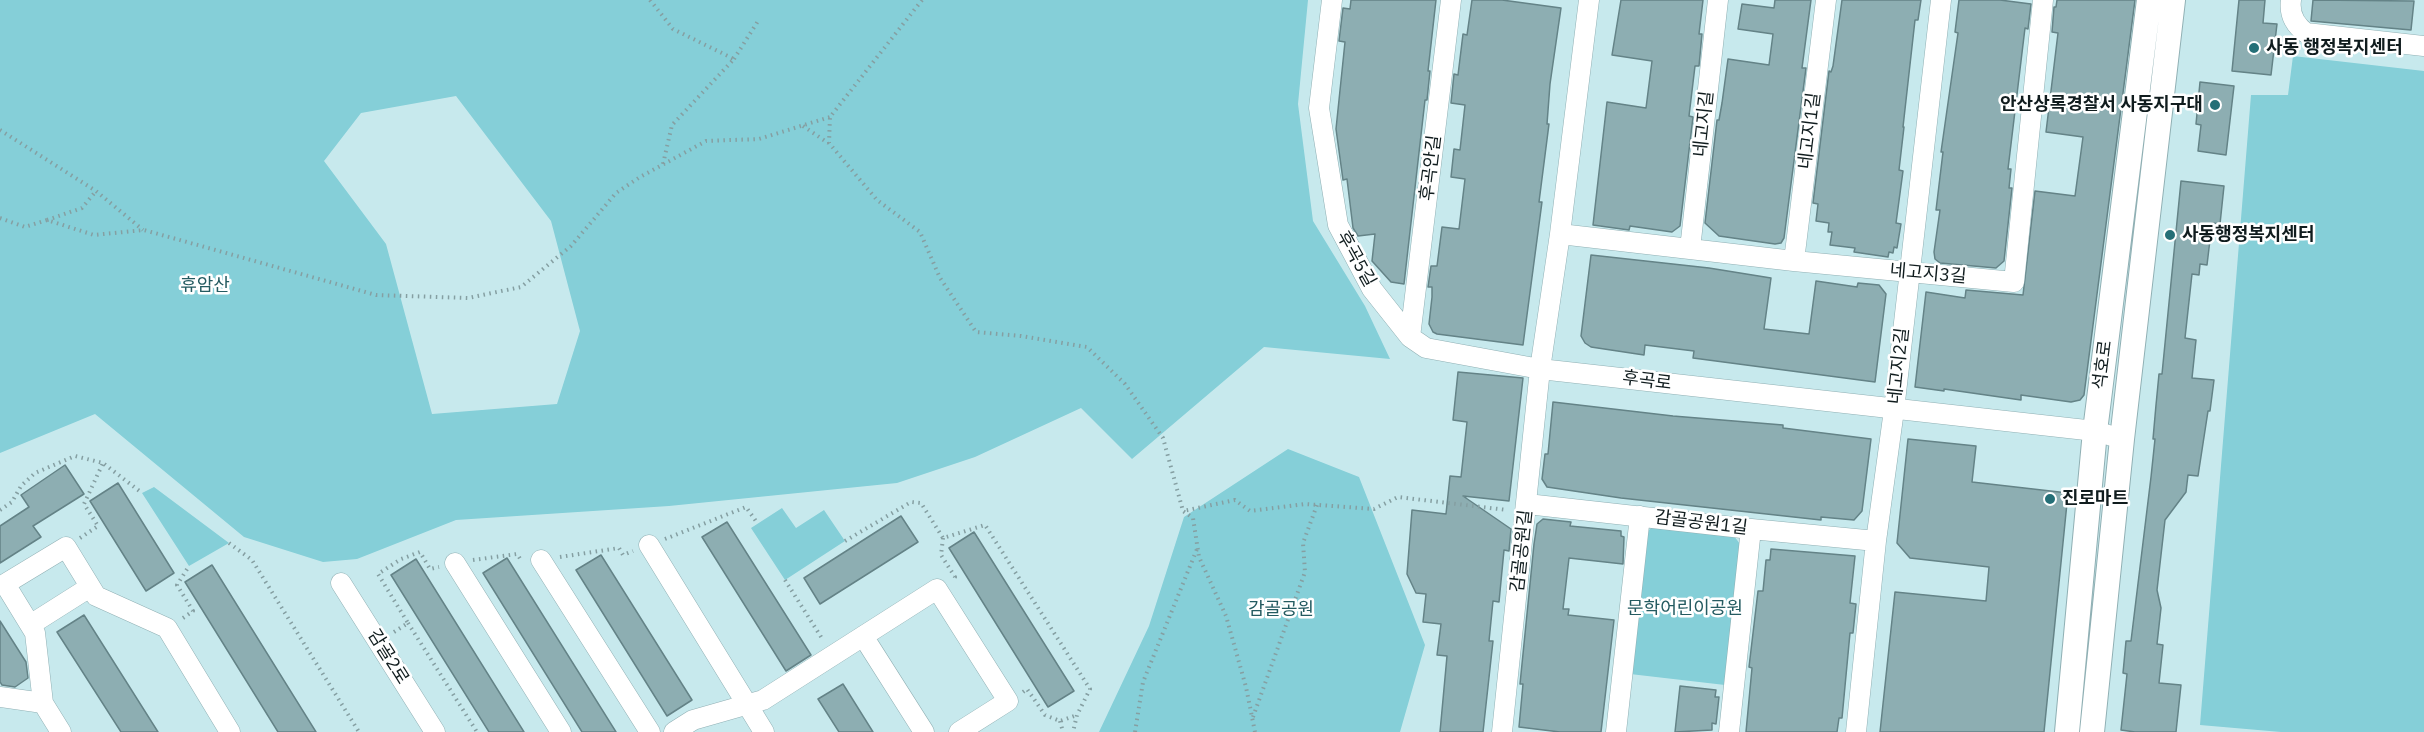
<!DOCTYPE html>
<meta charset="utf-8">
<style>
body{margin:0}
canvas{display:block;background:#c7e9ed}
</style>
<canvas width="2424" height="732"></canvas>
<script>
const ctx = document.querySelector('canvas').getContext('2d');
ctx.lineJoin = 'round';
function paint(path, color) {
  ctx.fillStyle = color;
  ctx.fill(path, 'evenodd');
}
function stroke(path, color, width, dash) {
  ctx.strokeStyle = color;
  ctx.lineWidth = width;
  ctx.lineCap = dash ? 'butt' : 'round';
  ctx.setLineDash(dash || []);
  ctx.stroke(path);
}
function drawText(font, color, halo, rows, align = 'center') {
  ctx.font = font + ' "IBM Plex Sans","Noto Sans KR",sans-serif';
  ctx.lineWidth = 5;
  ctx.setLineDash([]);
  ctx.textBaseline = 'middle';
  ctx.strokeStyle = halo;
  ctx.fillStyle = color;
  for (const [text, x, y, turn = 0] of rows) {
    ctx.save();
    ctx.translate(x, y);
    ctx.rotate((+turn || 0) * Math.PI / 180);
    ctx.textAlign = isNaN(turn) ? turn : align;
    if (halo) ctx.strokeText(text, 0, 0);
    ctx.fillText(text, 0, 0);
    ctx.restore();
  }
}
const green = new Path2D(`
 M0,0H1308L1298,104L1313,221L1365,306L1390,359L1264,347L1132,459L1081,408L975,457L897,483L669,506L456,520L357,559L323,562L244,537L95,414L0,453ZM456,96L551,221L580,331L557,404L432,414L386,244L324,161L361,113Z
 M2293,56L2424,71V732H2281L2200,725L2251,95H2288Z
 M1288,449L1359,477L1425,645L1400,732H1099L1149,626L1184,517Z
 M154,487L229,543L189,566L142,493Z
 M782,508L796,528L824,510L845,541L785,580L751,528Z
 M1652,527L1734,536L1740,544L1725,685L1630,674L1645,534Z`);
const building = new Path2D(`
 M1351,0H1436L1428,71H1430L1427,100H1425L1404,284L1391,282L1372,261L1375,234L1358,236L1353,228L1347,179L1343,180L1336,129L1345,42L1339,41L1343,8L1350,9Z
 M1472,0H1502L1561,8L1550,84L1547,124H1549L1539,202H1542L1523,345L1437,334L1433,332L1429,324L1432,297V287H1428L1431,266H1437L1442,227L1459,229L1465,179L1451,177L1454,149L1460,150L1465,105L1451,103L1454,74L1458,75L1463,34L1467,35Z
 M1621,0H1703L1699,34H1702L1699,66H1695L1689,116L1693,117L1680,226L1672,232L1630,226L1629,230L1593,225L1607,102L1646,108L1652,61L1612,55Z
 M1775,0H1811L1802,68H1806L1784,238L1781,243L1775,244L1719,236L1705,223L1717,120H1719L1722,103L1728,59L1769,65L1773,34L1738,29L1742,4L1774,8Z
 M1842,0H1921L1918,20H1915L1903,127H1904L1899,170L1903,171L1896,223L1901,224L1897,248L1894,247L1893,253L1889,252L1888,257L1854,252L1855,248L1830,245L1832,232H1828L1829,223L1816,221L1818,204L1813,203L1829,71L1831,72L1833,66Z
 M1959,0H2000L2031,4L2028,29L2025,28L2008,169H2011L2009,188H2012L2004,261L1996,268L1940,263L1935,259L1934,252L1940,210H1936L1943,152H1941L1958,33L1955,32Z
 M2057,0H2135L2084,395L2080,400L2071,402L2021,395V400L1944,389V391L1915,387L1926,292L1965,298L1966,290L2023,295L2035,191L2075,196L2083,137L2046,132L2058,33L2052,32L2054,7H2056Z
 M2239,0H2265L2263,23L2277,24L2271,75L2232,71Z
 M2313,0L2414,1L2411,30L2311,21Z
 M2200,82L2234,86L2226,155L2198,151L2201,125L2196,124Z
 M2181,181L2224,186L2220,224L2212,223L2207,265L2200,264L2199,275L2192,274L2185,338L2196,340L2192,378L2214,380L2210,411H2208L2198,476L2188,475L2186,492L2165,520L2157,590L2161,608L2157,644L2163,645L2159,683L2181,685L2176,732H2135L2121,730L2127,674L2123,673L2126,641H2131L2151,477L2155,439H2153L2156,405L2159,374H2162Z
 M1591,255L1709,268L1771,278L1764,329L1809,334L1816,281L1857,287L1858,283L1879,285L1886,294L1875,382L1693,358L1694,351L1645,345L1644,355L1591,347L1585,343L1581,336Z
 M1458,372L1523,378L1509,501L1463,496L1511,529L1509,551L1504,550L1499,602L1493,601L1489,641H1493L1483,732H1440L1447,656L1437,655L1441,624L1423,622L1426,594L1416,593L1407,574L1412,510L1446,514L1450,476L1461,477L1467,422L1453,420Z
 M1553,402L1673,416L1783,425V428L1871,439L1862,511L1854,520L1821,517V520L1621,498L1547,487L1542,479L1545,454H1548Z
 M1908,439L1976,446L1972,482L2068,493L2044,732H1880L1895,592L1986,601L1989,567L1910,558L1897,543Z
 M65,465L84,494L33,526L41,537L0,563V526L29,507L21,495Z
 M118,483L174,573L146,591L90,501Z
 M901,516L918,542L820,604L804,578Z
 M1543,519L1571,522L1570,526L1621,531V536L1624,537L1623,564L1569,558L1563,609H1569L1568,615L1614,620L1601,732H1560L1519,727L1523,684H1520L1534,544L1537,524Z
 M727,522L811,655L786,671L702,537Z
 M974,532L1074,691L1048,707L949,548Z
 M1771,549L1855,556L1850,603L1856,604L1853,633H1850L1842,718H1839L1837,732H1746L1752,668L1749,667L1758,591H1763L1766,560H1770Z
 M601,555L692,700L667,716L576,570Z
 M507,558L616,732H582L483,573Z
 M416,559L524,732H489L391,575Z
 M212,565L316,732H278L185,582Z
 M84,615L158,732H121L57,632Z
 M0,621L26,662L28,678L15,687L2,685L0,682Z
 M843,684L873,732H839L818,699Z
 M1680,686L1716,690L1715,697H1719L1716,724L1712,723V730L1675,732Z`);
const path = new Path2D(`
 M650,0L673,29L734,59L672,125L663,164
 M922,0L830,117L829,143L877,200L920,232L940,278L976,332L1021,336L1087,347L1125,384L1163,438L1183,511
 M734,59L758,21
 M803,126L828,143
 M0,130L96,191L143,230
 M0,218L25,227L47,220L94,235L144,230L376,295L468,298L521,287L571,246L616,193L640,177L706,141L759,139L830,117
 M47,220L82,208L96,191
 M0,510L12,502L21,486L35,473L75,456L103,463L142,493
 M80,538L98,526L84,504L103,463
 M943,538L941,555L955,577L953,579
 M665,539L746,507L758,524
 M845,541L911,502L921,503L943,538L985,525L1090,689L1077,715L1073,732
 M229,543L252,560L359,732
 M560,557L619,548L623,555L633,551
 M473,560L517,554L521,560
 M785,580L823,640
 M183,618L193,611L177,585L189,566
 M408,623L477,732
 M394,632L408,623L378,574L401,559L420,552L430,569L439,567
 M1023,692L1027,689L1045,715L1060,721L1077,715
 M1253,717L1305,572L1303,543L1317,505
 M1060,721L1063,732
 M1135,732L1143,682L1197,549
 M1255,732L1246,687L1226,616L1199,557L1193,518L1183,511L1235,500L1250,511L1305,504L1374,509L1398,497L1507,510`);
const minor = new Path2D(`
 M1332,0L1319,108L1338,225L1372,289L1410,337L1426,348L1540,369L1502,732
 M1589,0L1560,234L1540,369L2095,431L2122,439
 M2291,0C2289,14 2295,25 2306,33L2424,46
 M1560,234L1794,261L2014,282L2043,0
 M1690,249L1718,0
 M1794,261L1826,0
 M1410,337L1451,0
 M1527,504L1751,529L1876,541
 M649,545L764,732
 M541,560L650,732
 M455,563L561,732
 M341,583L435,732
 M30,625L90,587
 M863,636L924,732
 M0,697L43,703
 M61,732L43,703L35,633L5,584L66,547L96,596L167,628L230,732
 M674,732L693,720L763,700L937,589L1008,701L959,732
 M1616,732L1640,516
 M1729,732L1751,529
 M1856,732L1876,541L1894,410L1941,0`);
const major = new Path2D(`
 M2067,732L2095,431L2149,0
 M2092,732L2122,439L2173,0`);
const markers = [
 [2254,48,6,"#256f77"],
 [2215,105,6,"#256f77"],
 [2170,235,6,"#256f77"],
 [2050,499,6,"#256f77"]
];
const poiNames = [
 ["사동 행정복지센터",2266,48],
 ["안산상록경찰서 사동지구대",2203,105,"right"],
 ["사동행정복지센터",2182,235],
 ["진로마트",2062,499]
];
const streetNames = [
 ["네고지길",1704,124,-84],
 ["네고지1길",1810,131,-83],
 ["후곡안길",1431,168,-83],
 ["후곡5길",1356,259,61],
 ["네고지3길",1928,274,5],
 ["석호로",2103,365,-83],
 ["네고지2길",1899,366,-84],
 ["후곡로",1647,381,7],
 ["감골공원1길",1701,523,7],
 ["감골공원길",1522,551,-84],
 ["감골2로",388,657,58]
];
const parkNames = [
 ["휴암산",205,286],
 ["문학어린이공원",1685,609],
 ["감골공원",1281,610]
];
paint(green, '#85cfd8');
paint(building, '#8daeb2');
stroke(building, '#648387', 1.5);
stroke(minor, '#90b0b4', 21);
stroke(major, '#90b0b4', 26);
stroke(path, '#859fa2', 4, [1.5, 4.5]);
stroke(minor, '#fff', 20);
stroke(major, '#fff', 24);
for (const [x, y, r, color] of markers) {
  const dot = new Path2D();
  dot.arc(x, y, r, 0, 2 * Math.PI);
  ctx.fillStyle = color;
  ctx.fill(dot);
  stroke(dot, '#fff', 2);
}
drawText('bold 18px', '#101c1e', '#fff', poiNames, 'left');
drawText('18px', '#101c1e', '#fff', streetNames);
drawText('18px', '#245b61', '#fff', parkNames);
</script>
